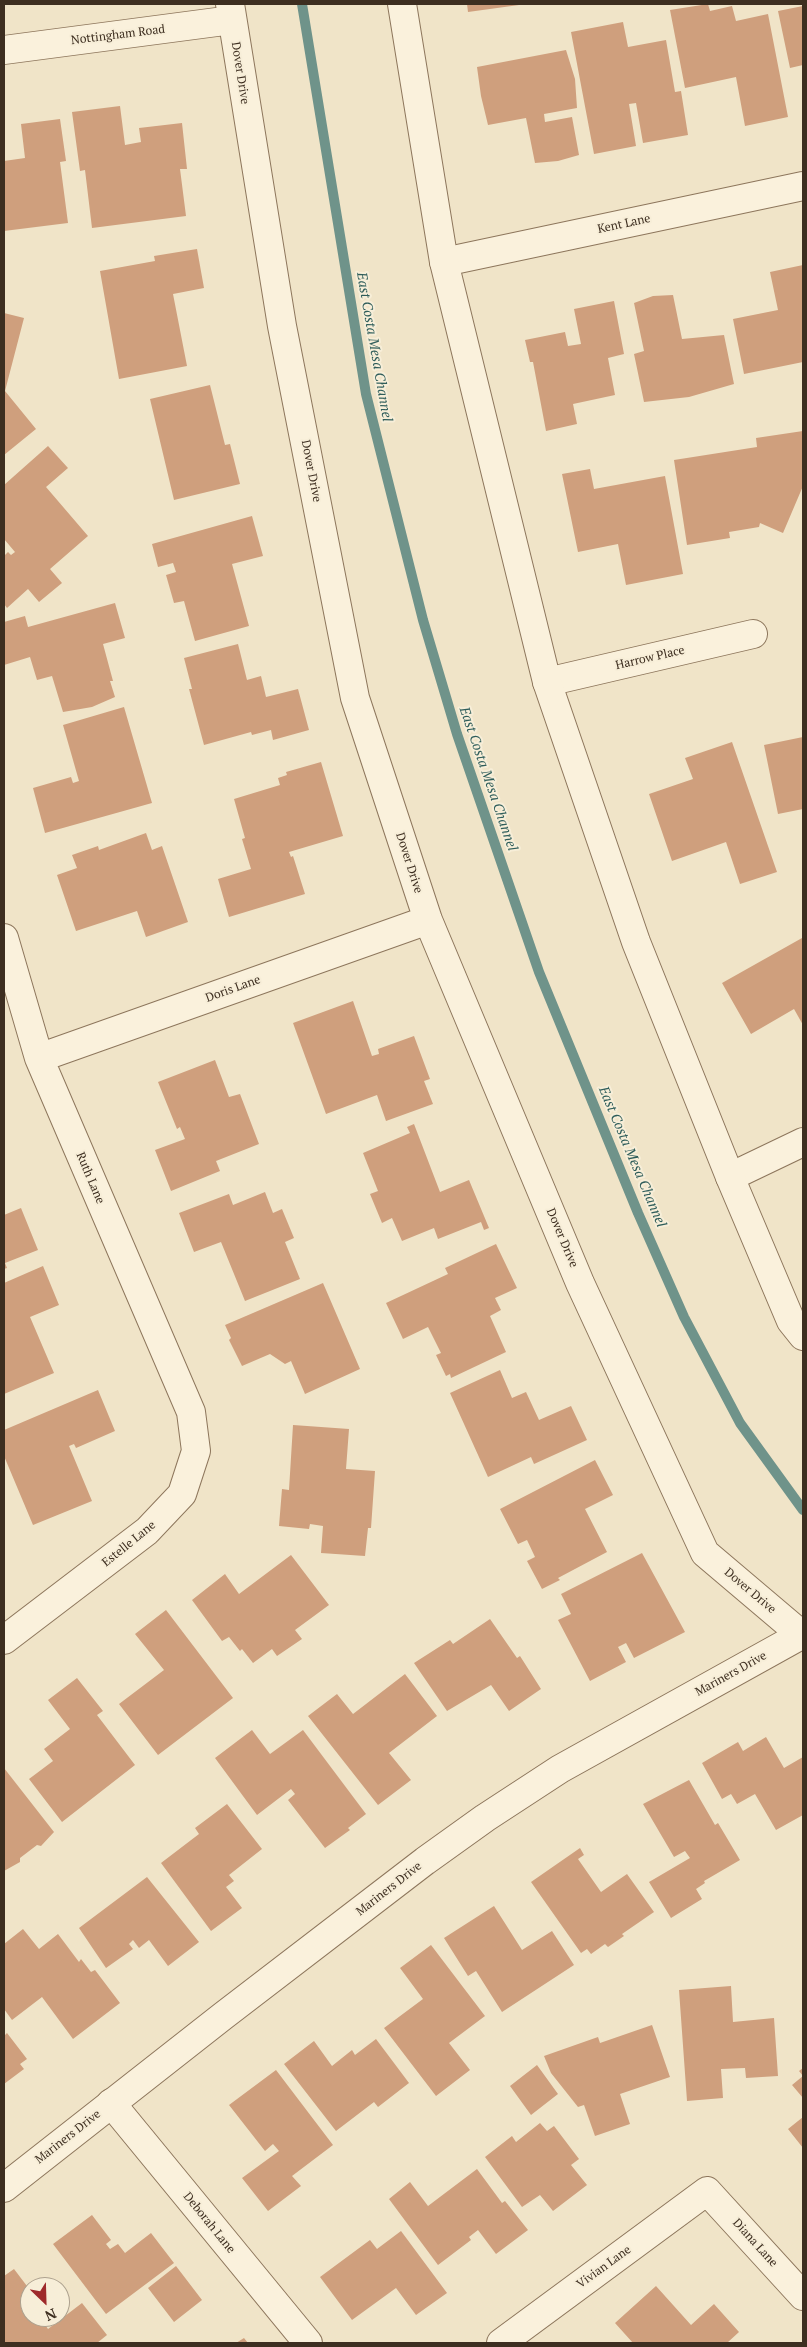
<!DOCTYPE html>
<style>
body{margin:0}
#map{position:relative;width:807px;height:2347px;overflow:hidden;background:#f0e4c8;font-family:"PT Serif",serif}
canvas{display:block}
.frame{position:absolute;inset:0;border:5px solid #3d2e20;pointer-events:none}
.north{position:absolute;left:20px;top:2277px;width:50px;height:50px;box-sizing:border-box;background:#f7eed8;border:1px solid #ada18e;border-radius:50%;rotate:156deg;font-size:14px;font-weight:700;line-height:20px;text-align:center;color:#3d2e20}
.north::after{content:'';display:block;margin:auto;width:18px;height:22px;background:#9e2a2b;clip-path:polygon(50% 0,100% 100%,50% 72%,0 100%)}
</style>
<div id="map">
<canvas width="807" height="2347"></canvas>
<div class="frame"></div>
<div class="north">N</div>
</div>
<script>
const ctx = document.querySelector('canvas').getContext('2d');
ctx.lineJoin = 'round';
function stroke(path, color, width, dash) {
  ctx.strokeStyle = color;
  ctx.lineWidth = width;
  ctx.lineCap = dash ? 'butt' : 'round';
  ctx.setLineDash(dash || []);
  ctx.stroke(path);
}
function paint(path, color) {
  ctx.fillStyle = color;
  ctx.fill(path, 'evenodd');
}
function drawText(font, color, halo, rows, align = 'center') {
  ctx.font = font + ' "PT Serif",serif';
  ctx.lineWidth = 4;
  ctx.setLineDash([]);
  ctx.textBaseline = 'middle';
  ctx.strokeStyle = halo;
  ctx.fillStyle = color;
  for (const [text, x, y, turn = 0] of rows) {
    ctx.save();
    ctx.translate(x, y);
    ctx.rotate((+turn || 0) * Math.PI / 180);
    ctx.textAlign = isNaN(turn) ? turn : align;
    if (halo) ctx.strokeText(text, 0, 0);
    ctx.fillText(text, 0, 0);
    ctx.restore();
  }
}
const stream = new Path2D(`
 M302,4L366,394L423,620L457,734L539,972L638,1213L684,1317L740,1423L803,1510`);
const building = new Path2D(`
 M467,4H519V5L468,12Z
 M708,4L710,11L732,6L736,21L768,14L788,117L745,126L736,77L685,88L670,10Z
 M803,6V65L790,68L778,11Z
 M623,22L628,47L666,40L675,92L681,91L688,135L643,143L636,103L629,104L636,146L594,154L571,32Z
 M566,50L575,79L577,108L544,114L545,122L572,117L579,155L558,161L535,163L526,118L488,125L481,96L477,67Z
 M120,106L125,145L141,142L139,128L182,123L187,169H180L186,216L92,228L85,170L80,171L72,112Z
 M60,119L66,161L60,162L68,223L4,231V161L25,158L21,124Z
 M197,249L204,288L173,294L187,366L119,379L100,271L155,261L154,256Z
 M803,265V362L744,374L733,319L778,310L770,272Z
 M673,295L682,339L724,335L734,384L689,397L644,402L634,354L644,351L634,303L653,296Z
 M614,301L624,354L608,358L615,395L573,404L577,424L546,431L533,362H530L525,340L565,332L568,346L581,344L574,309Z
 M4,313L24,318L5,391L36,429L4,455Z
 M210,385L225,445L230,444L240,484L174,500L150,399Z
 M803,431V486L783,533L760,523L759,527L729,532L730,538L687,545L674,460L757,447L756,438Z
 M48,446L68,468L46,487L88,536L50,569L62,583L39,602L28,589L7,608L4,604V556L8,552L11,555L15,552L4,539V485Z
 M590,469L594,489L665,476L683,574L626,585L618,544L578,552L562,474Z
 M252,516L263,556L232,564L249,626L195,641L184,601L174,603L166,575L176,572L173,563L158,567L152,544Z
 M115,603L125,638L103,644L113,681H110L115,697L92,707L63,712L52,676L37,680L30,657L4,665V622L25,616L28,627Z
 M238,644L247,680L261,676L266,697L298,689L309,730L273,740L271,730L252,735L251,732L204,745L189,689H192L184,658Z
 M124,707L152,803L45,833L33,788L71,777L73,783L79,781L63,725Z
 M803,737V809L778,814L764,745Z
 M732,742L777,872L740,884L726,842L672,861L649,794L693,779L685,758Z
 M321,762L343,836L289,852L291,857L293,856L305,894L229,917L218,879L251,869L242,839L245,838L234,799L280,785L278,778L287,775L286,772Z
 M146,833L152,850L162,846L188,922L146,937L137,911L76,931L57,875L77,868L72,855L98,846L99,850Z
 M802,938L803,941V1025L794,1009L751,1034L722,983Z
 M353,1001L372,1056L379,1054L378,1049L414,1036L430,1079L424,1081L433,1104L386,1121L377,1095L326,1114L293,1023Z
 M215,1060L229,1097L240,1094L259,1144L216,1161L220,1171L171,1191L155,1150L185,1139L180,1127L177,1129L158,1082Z
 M414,1124L440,1192L469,1180L489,1228L484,1230L481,1222L438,1239L434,1228L402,1241L392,1218L382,1223L370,1194L378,1191L363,1153L410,1133L407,1127Z
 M265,1192L273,1213L282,1209L294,1238L285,1242L300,1279L245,1301L221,1242L194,1252L179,1213L229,1194L233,1205Z
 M21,1208L38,1250L5,1263L7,1268L4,1269V1215Z
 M496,1244L517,1288L495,1298L501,1310L490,1316L506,1352L451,1378L450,1374L446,1376L436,1355L441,1353L428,1327L403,1339L386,1303L448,1274L445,1268Z
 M43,1266L59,1305L30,1317L54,1373L4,1394V1283Z
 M323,1283L360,1369L305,1394L291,1361L285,1364L270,1354L242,1366L229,1340L231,1338L225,1325Z
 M500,1370L512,1398L526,1392L539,1420L571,1406L587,1440L534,1464L531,1457L488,1477L450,1393Z
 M98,1390L115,1431L76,1448L74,1444L69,1446L92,1501L33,1525L4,1456V1430Z
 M293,1425L349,1429L346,1469L375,1471L371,1528H368L365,1556L321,1553L323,1526L310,1524L309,1529L279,1526L282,1489L289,1490Z
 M595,1460L613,1495L585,1509L607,1552L558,1578L560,1580L542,1589L527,1561L535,1557L527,1540L518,1544L500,1509Z
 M642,1553L685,1632L634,1658L626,1643L618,1647L626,1662L590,1681L558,1620L571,1614L561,1594Z
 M291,1555L329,1605L295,1630L302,1639L277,1656L272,1649L253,1663L242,1649L240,1651L229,1637L222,1641L192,1600L225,1574L239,1594Z
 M166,1610L233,1698L158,1755L119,1704L164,1670L135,1634Z
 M490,1619L517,1658L520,1656L541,1689L509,1711L491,1685L447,1711L414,1663L450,1640L453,1644Z
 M405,1674L437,1716L389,1753L411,1780L378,1805L308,1716L337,1694L353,1714Z
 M77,1678L103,1711L97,1715L135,1765L62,1822L29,1779L53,1761L44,1749L70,1729L48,1700Z
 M252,1730L270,1754L303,1730L366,1814L348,1828L350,1830L325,1848L288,1800L295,1794L291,1789L257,1815L215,1758Z
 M766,1737L784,1768L803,1757V1815L776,1830L755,1794L737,1804L731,1794L722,1799L702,1763L738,1742L743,1751Z
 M4,1768L54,1832L41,1846L37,1845L20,1858V1862L4,1871Z
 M689,1780L715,1825L718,1823L740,1860L704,1881L705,1883L696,1889L702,1899L671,1918L649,1882L690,1858L685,1851L674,1857L643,1804Z
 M227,1804L262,1849L229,1875L234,1881L226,1887L242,1908L211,1931L161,1863L199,1834L195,1828Z
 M580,1848L584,1855L578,1859L601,1892L627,1874L654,1912L622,1934L624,1936L608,1947L605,1944L591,1954L587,1949L581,1953L531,1882Z
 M147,1877L199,1942L168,1966L149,1940L139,1948L133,1940L129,1944L133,1949L106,1968L79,1928Z
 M494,1906L522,1950L552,1931L574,1965L502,2012L476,1971L468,1976L444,1938Z
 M23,1929L39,1949L58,1934L79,1962L81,1959L91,1972L95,1970L120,2003L73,2039L42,1997L12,2020L4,2009V1944Z
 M431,1945L485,2016L449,2043L470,2070L436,2096L384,2028L423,1999L400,1968Z
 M731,1986L733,2022L774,2018L778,2076L746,2078L745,2068L721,2069L723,2098L687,2101L679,1990Z
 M652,2025L670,2077L620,2094L630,2124L595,2136L584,2105L578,2107L551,2073L544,2056L598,2037L600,2043Z
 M7,2033L27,2059L20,2064L24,2069L4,2084V2036Z
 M376,2039L409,2083L378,2107L374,2102L336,2131L284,2064L314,2041L332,2066L352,2050L355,2055Z
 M537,2065L558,2094L531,2115L510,2086Z
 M803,2068V2098L792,2085L803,2076L799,2071Z
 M276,2070L333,2145L292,2176L301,2186L268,2211L242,2178L279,2151L273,2144L265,2151L229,2105Z
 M803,2117V2148L788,2129Z
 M540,2123L547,2131L554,2126L579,2159L571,2165L587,2185L553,2211L540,2195L522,2207L485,2157L512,2136L516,2142Z
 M477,2169L502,2203L505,2201L528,2230L496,2254L478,2230L469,2237L471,2240L438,2265L389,2199L410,2182L428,2206Z
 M92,2215L111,2240L106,2244L110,2249L118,2244L125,2253L151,2233L174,2263L106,2314L53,2244Z
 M401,2231L447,2293L416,2315L396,2288L352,2320L320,2277L370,2240L377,2249Z
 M176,2266L202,2300L174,2322L148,2288Z
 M14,2269L30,2290V2317H51L44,2323L48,2329L82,2303L107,2335L97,2343H4V2276Z
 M656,2286L691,2325L714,2304L739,2332L727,2343H633L615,2323Z
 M244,2338L248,2343H236Z`);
const minor = new Path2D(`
 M230,4L282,326L355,698L428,920L580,1283L705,1553L803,1636
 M4,50L232,20
 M444,262L803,186
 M547,682L753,634
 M4,938L39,1058L191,1412L196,1451L182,1494L147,1531L4,1640
 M39,1058L428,920
 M730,1177L803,1142
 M111,2103L308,2343
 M501,2343L707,2191L803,2296`);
const tertiary = new Path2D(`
 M402,4L444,262L547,682L636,942L730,1177L791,1321L803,1336
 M4,2188L223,2016L425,1861L485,1818L560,1769L803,1634`);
const streetNames = [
 ["Nottingham Road",118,35,-7],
 ["Dover Drive",240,73,81],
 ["Kent Lane",624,224,-12],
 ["Dover Drive",311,471,79],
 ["Harrow Place",650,658,-13],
 ["Dover Drive",409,863,72],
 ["Doris Lane",233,989,-20],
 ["Ruth Lane",90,1178,67],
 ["Dover Drive",562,1238,67],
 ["Estelle Lane",129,1544,-39],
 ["Dover Drive",750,1591,40],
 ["Mariners Drive",731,1674,-29],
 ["Mariners Drive",389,1889,-38],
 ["Mariners Drive",68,2137,-38],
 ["Deborah Lane",209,2223,51],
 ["Diana Lane",755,2243,48],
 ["Vivian Lane",604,2267,-36]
];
const waterNames = [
 ["East Costa Mesa Channel",374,347,80],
 ["East Costa Mesa Channel",488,779,71],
 ["East Costa Mesa Channel",632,1157,67]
];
stroke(stream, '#6f938a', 10);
paint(building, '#cf9f7d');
stroke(minor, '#8d765c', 30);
stroke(tertiary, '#8d765c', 30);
stroke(minor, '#faf1dc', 28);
stroke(tertiary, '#faf1dc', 28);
drawText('12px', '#3d2e20', '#f7eed8', streetNames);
drawText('italic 14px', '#2f5d5a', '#f7eed8', waterNames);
</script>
